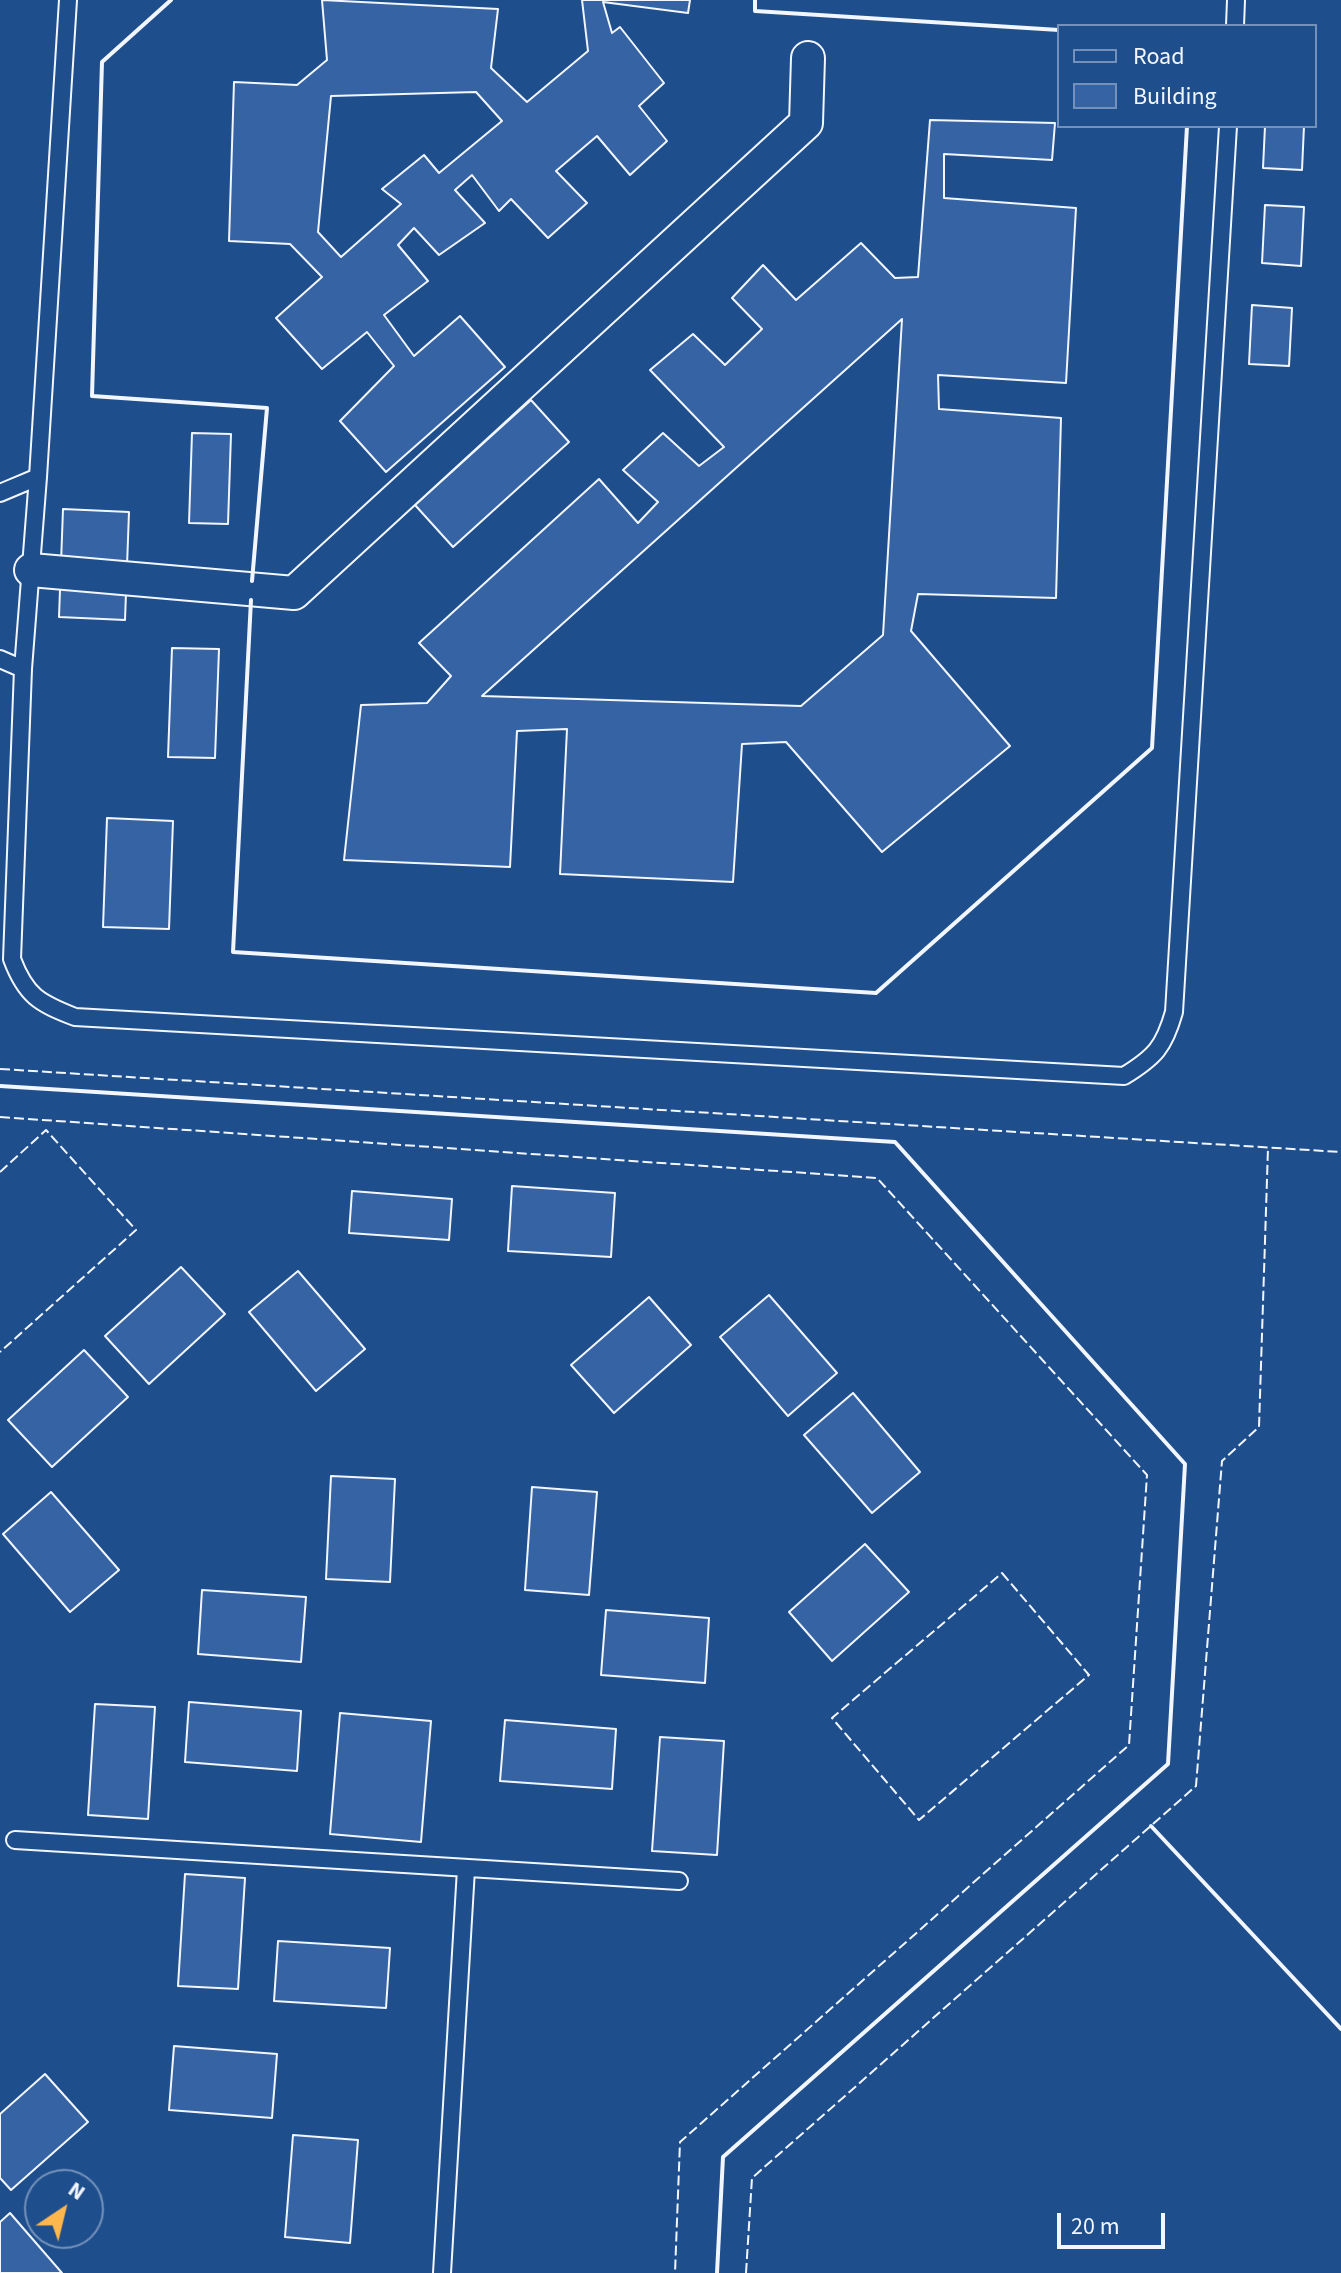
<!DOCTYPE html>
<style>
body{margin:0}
#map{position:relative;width:1341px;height:2273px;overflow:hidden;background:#1f4e8c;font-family:"Source Sans 3",sans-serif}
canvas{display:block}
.legend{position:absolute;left:1057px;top:24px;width:260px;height:104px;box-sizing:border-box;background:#1f4e8c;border:2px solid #7391ba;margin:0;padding:10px 14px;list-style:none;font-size:24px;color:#f2f6ff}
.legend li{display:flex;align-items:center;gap:16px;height:40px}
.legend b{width:40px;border:2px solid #7391ba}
.north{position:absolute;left:24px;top:2169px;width:80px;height:80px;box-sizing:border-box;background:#1f4e8c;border:2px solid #7391ba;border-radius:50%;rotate:35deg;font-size:22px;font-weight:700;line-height:32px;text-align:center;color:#f2f6ff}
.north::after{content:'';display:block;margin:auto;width:28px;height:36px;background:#ffb74d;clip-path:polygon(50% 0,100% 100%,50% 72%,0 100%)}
.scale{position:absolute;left:1057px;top:2213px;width:108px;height:36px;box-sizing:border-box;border:4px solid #f2f6ff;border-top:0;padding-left:10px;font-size:24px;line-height:28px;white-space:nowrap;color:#f2f6ff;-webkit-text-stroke:6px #1f4e8c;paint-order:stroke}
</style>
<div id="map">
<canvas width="1341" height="2273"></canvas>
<ul class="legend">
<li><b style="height:10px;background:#1f4e8c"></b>Road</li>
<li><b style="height:22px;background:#3563a3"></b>Building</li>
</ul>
<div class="north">N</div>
<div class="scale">20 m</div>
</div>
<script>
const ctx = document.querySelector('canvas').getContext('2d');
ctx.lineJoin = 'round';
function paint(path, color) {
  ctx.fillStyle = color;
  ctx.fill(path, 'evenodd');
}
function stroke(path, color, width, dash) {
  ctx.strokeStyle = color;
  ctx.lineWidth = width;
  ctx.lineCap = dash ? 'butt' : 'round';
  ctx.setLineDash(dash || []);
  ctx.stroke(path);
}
const building = new Path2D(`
 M322,0L498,9L491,68L527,102L588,51L582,0H690L688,13L603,2L612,33L620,27L664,83L639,106L667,141L630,175L597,136L556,171L587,203L548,238L511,199L499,211L472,175L455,190L485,223L439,255L414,228L398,245L428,281L384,315L414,356L460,316L505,367L386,472L340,421L394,366L367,332L322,369L276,318L322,277L290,244L229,241L234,82L297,85L327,60ZM476,92L502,121L439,173L424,155L382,189L401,204L341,257L318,232L331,96Z
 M930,120L1055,123L1052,160L944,154V198L1076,208L1066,383L938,375L939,409L1061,418L1056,598L918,594L911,631L1010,746L882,852L786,742L742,744L733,882L560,874L567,729L517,731L510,867L344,860L361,705L427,703L451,676L419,643L599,479L638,523L658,502L623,470L663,433L699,466L724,447L650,370L693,334L725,365L762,329L732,298L763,265L796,300L861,243L895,278L918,277ZM902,319L883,635L801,706L482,696Z
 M1265,126H1304L1302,170L1263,168Z
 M1265,205L1304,207L1301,266L1262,263Z
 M1252,305L1292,308L1289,366L1249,364Z
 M531,400L569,442L453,547L415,505Z
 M192,433L231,434L228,524L189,523Z
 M63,509L129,512L125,620L59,617Z
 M172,648L219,649L215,758L168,757Z
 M107,818L173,821L169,929L103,927Z
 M512,1186L615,1193L611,1257L508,1251Z
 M352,1191L452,1199L449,1240L349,1233Z
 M181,1267L225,1314L149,1384L105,1336Z
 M298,1271L365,1349L316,1391L249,1312Z
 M769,1295L837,1373L788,1416L720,1337Z
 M649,1297L691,1345L614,1413L571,1365Z
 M84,1350L128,1397L52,1467L8,1420Z
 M853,1393L920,1472L872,1513L804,1435Z
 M331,1476L395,1479L390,1582L326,1579Z
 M532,1487L597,1492L589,1595L525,1590Z
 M51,1492L119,1570L70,1612L3,1534Z
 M865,1544L909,1592L832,1661L789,1612Z
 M202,1590L306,1597L301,1662L198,1654Z
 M606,1610L709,1618L705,1683L601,1675Z
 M189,1702L301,1711L297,1771L185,1762Z
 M95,1704L155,1707L148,1819L88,1815Z
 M340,1713L431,1721L421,1842L330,1834Z
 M505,1720L616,1729L612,1789L500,1781Z
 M660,1737L724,1741L717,1855L652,1851Z
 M185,1874L245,1878L238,1989L178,1986Z
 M278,1941L390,1948L386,2008L274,2001Z
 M174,2046L277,2054L272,2118L169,2110Z
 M45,2074L88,2122L11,2190L0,2178V2114Z
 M293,2135L358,2140L350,2243L285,2237Z
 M10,2213L62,2273H0V2222Z`);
const lane = new Path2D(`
 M68,0L38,477L23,669L12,959C26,996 39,1003 75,1017L1124,1076C1155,1057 1164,1047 1174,1012L1228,126
 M1235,26L1236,0
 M0,493L38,477
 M0,659L23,669
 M15,1840L679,1881
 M442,2273L466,1869`);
const street = new Path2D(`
 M31,570L294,593L806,123L808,58`);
const fence = new Path2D(`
 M0,1069L1341,1152
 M0,1117L877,1178L1147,1475L1129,1745L680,2142L675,2273
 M0,1172L46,1130L136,1230L0,1352
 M1002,1573L1089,1675L919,1820L832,1718Z
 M746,2273L752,2178L1196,1786L1222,1461L1259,1427L1268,1148`);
const wall = new Path2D(`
 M171,0L102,62L92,396L267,408L252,581
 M755,0V11L1059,30
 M251,600L233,952L876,993L1152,748L1187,126
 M0,1086L895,1142L1185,1464L1168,1764L723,2157L717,2273
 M1151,1826L1341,2029`);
paint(building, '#3563a3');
stroke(building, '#f2f6ff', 2);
stroke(lane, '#f2f6ff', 20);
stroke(street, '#f2f6ff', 36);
stroke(lane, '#1f4e8c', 16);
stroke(street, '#1f4e8c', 32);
stroke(fence, '#f2f6ff', 2, [10, 4]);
stroke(wall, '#f2f6ff', 4);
</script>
